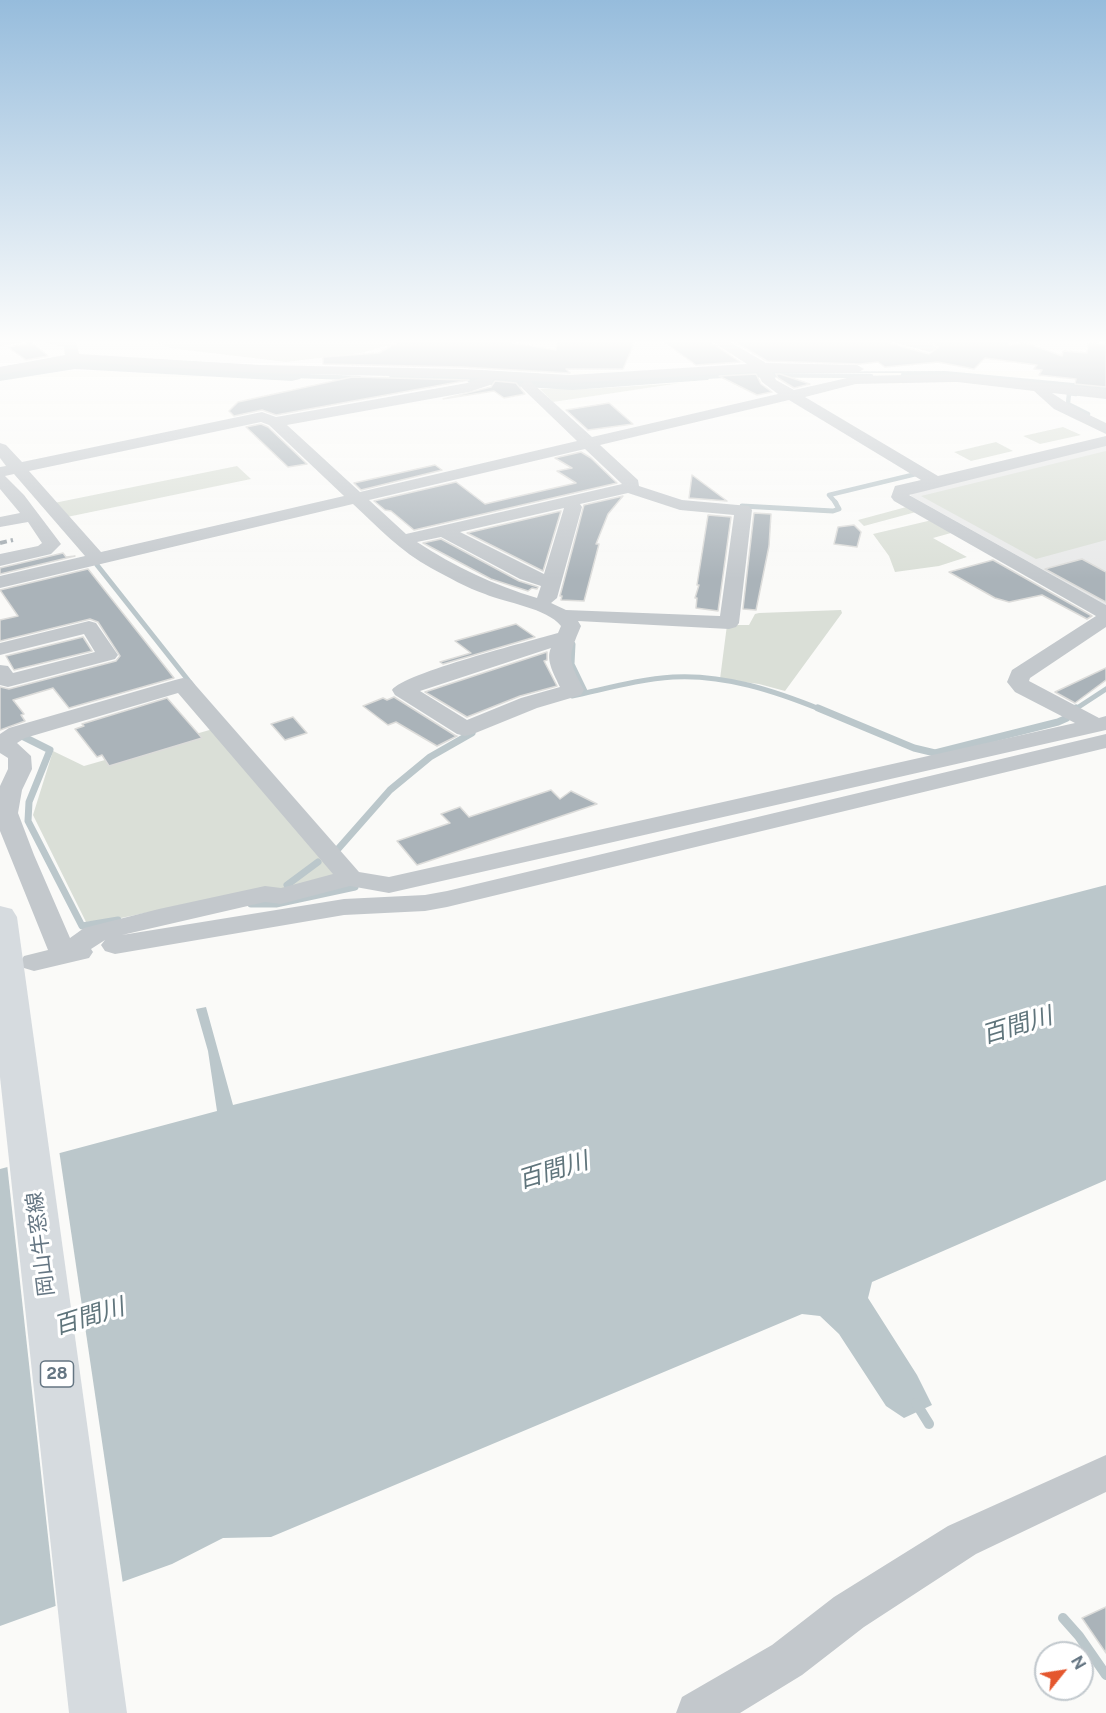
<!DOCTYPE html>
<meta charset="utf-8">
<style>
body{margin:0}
#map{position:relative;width:1106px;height:1713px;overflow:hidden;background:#fafaf8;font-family:"Public Sans",sans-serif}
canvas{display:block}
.north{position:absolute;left:1034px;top:1641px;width:60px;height:60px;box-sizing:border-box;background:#fff;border:2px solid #c1c8cd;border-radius:50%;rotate:60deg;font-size:16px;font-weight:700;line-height:24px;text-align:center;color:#657683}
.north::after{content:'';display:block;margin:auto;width:21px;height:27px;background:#e4572e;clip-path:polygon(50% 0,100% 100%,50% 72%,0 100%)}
</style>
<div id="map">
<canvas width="1106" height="1713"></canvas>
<div class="north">N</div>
</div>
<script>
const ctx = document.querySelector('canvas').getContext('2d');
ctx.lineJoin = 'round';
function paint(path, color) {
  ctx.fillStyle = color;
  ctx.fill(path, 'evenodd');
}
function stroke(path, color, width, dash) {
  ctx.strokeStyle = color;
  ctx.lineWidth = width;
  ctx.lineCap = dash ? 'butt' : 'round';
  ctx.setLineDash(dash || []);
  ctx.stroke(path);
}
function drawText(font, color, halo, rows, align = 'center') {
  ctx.font = font + ' "Public Sans","Noto Sans JP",sans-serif';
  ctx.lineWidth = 6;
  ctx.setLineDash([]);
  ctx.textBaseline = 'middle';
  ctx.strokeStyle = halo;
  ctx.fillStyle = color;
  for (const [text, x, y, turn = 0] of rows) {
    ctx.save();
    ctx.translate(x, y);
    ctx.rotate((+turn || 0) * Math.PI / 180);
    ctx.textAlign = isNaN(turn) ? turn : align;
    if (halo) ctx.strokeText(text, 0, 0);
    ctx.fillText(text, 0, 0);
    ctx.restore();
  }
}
const built = new Path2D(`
 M1106,445V605L911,496L912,492Z`);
const green = new Path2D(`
 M150,339H442L417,354L386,346L361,353L286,362L170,348Z
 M681,383L553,402L540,389H588Z
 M1063,427L1081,435L1040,444L1023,436Z
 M996,442L1013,451L971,461L954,452Z
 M1106,451V540L1036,559L921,496Z
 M237,466L251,479L67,517L54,503Z
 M910,506L916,512L864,526L858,520Z
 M932,520L951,533L933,538L967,557L939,566L895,572L889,556L873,534Z
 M841,610L842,613L785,691L759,684L720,679L727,625H749L755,614L759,613Z
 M213,729L334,870L336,878L282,892L265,888L121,918L86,922L33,815L53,751L84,766Z`);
const water = new Path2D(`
 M946,371L1106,386V391L920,373H753L657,379L656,377L718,372Z
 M1106,885V1180L872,1282L868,1298L917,1375L932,1405L904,1418L886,1406L839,1334L820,1316L802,1314L271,1537L223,1538L172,1564L0,1626V1169L217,1111L208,1051L196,1009L206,1007L233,1105C524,1031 816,961 1106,885Z`);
const pier = new Path2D(`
 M59,1150L123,1584L56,1609L7,1164Z`);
const streamFar3 = new Path2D(`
 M903,375H937
 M0,377L77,364L182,372L359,378
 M391,378L478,379L559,385L737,375L871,376
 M1076,394L1069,393L1068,404L1088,414
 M836,503L829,495L916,474L911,471`);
const streamFar2 = new Path2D(`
 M742,506L833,511L839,509L835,502
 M97,565L192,685
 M573,644L572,664L586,693
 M572,696C605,689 639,679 673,677C724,674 775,691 822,710
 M1074,710L1106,689`);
const streamFar1 = new Path2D(`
 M818,708L914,748L935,753L1058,722L1067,718V714L1076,708
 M22,736L50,750L29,802L28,821L82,926L118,920
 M338,849L390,790L430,757L472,733
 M287,885L318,862
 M251,904H276L355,887`);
const stream = new Path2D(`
 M916,1403L929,1424
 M1063,1618L1079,1636L1106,1675`);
const river = new Path2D(`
 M75,355L292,367L300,369L304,374L300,379L292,381L75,369L0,381V367Z
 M700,368L708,370L712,375L708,380L572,390L476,384L468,382L464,377L468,372L476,370L572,376Z`);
const building = new Path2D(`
 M396,339H490L556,350L557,339H636L623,369H566L570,373L461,367L323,364V357L379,353L396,343Z
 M660,339H706L740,362L696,365Z
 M730,339H889L892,344L929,354L939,347L924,339H1009V346L1024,342L1062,356L1063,351L1087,353L1088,342L1106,344V387L1075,384L1076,379L1039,375L1042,370L1034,369L1037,365L985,358L974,369L938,362L885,367L878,362L860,364L767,361Z
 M29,340L48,356L26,360L8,347L25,344Z
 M756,374L761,384L772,392L757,395L719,376Z
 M776,374H780L810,384L794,388L778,378Z
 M352,377L469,380L276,415L262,410L234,416L229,411L238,402Z
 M495,381L516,383L525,394L504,398L494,391L443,399L491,387Z
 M609,403L633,424L588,430L566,410Z
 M261,424L268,427L307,464L288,467L246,427Z
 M581,452L591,458L617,483L414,530L391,511L385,510L374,501L456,482L485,504L576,483L557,471L572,468L555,458Z
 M435,465L442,470L361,490L354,483Z
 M692,475L727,501L689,498Z
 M623,496L608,514L596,544H599L584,601L561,600L562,596H560L584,505Z
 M561,511L543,571L467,533Z
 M754,513L771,514L769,546L756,610L743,609Z
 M708,515L731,517L718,611L696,608L697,598H695L699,585H697Z
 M854,525L861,532L857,547L834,544L838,527Z
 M441,539L519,581L538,587L537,589L532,588L528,591L491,579L423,543Z
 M63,553L66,557L75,556L0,574V568Z
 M1082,559L1106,572V602L1045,569Z
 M993,560L1092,616L1087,619L1042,595L1009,602L995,598L949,572Z
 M88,569L174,678L69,708L53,688L13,700L24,714L21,715L25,721L0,730V687L9,689L116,661L120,656L98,622L90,619L0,641V620L18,616L0,590Z
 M516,624L535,637L443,664L440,662L471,653L455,641Z
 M83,637L92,651L14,670L6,656Z
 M547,652V660L544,661L557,686L520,696L467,717L425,692Z
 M1106,668V680L1075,703L1055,692Z
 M394,697L456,736H457L437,746L396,722L388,725L363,706L383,698L387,700Z
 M167,698L202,738L109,766L102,755L97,757L75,729L84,726L82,724Z
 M293,717L307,733L285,740L271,724Z
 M551,790L560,799L571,791L597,804L417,865L397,841L450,823L441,814L460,807L469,817Z
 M1106,1607V1653L1082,1618Z`);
const minor = new Path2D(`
 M0,339H27L25,342L0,346Z
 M41,339L76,341L79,354L258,365L461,369L570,375L747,364L708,339H725L766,363L857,365L864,369L857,373L772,372L776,380L794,390L856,376L957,374L1106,389V399L1052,393L1075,408L1106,423V434L1054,409L1034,391L957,382L856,384L805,397L938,476L1106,436V446L909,495L1106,605V627L1030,678L1029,681L1099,718L1106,716V730L389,893L350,886L281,904L265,902L122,935L344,899L425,895L447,891L1106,734V748L447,907L425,911L344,915L115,954L105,951L101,945L105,940L91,949L93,952L89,958L34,971L24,968L20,962L24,956L48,950L0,831V786L8,769V758L0,753V734L9,728L175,680L183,678L191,680L359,872L389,877L1075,723L1015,692L1007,682L1012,670L1096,616L894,501L891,497L895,486L921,480L789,400L600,445L638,480L639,486L682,500L749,506L752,510L739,623L736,627L729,629L578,621L581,626C568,657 567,658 584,690L581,695L537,708L473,734L465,736L457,734L395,695L392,690C404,673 531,641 558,633L561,626C547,608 506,603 485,594C467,588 448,577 431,568C401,552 378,527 353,504L0,588V576L85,556L14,474L5,476L24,495L61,544L51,554L0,566V554L38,546L42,543L28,522L0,527V517L20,513L0,489V467L6,466L0,458V443L6,445L22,462L262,412L276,417L467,383L480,378L258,373L83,362L52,365L0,375V367L65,355L64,347L43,342ZM757,372L762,382L778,394L592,437L530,381L570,383ZM494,379L525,381L520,385L522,388L577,441L360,492L287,425L469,392L490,385ZM261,422L269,425L344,496L101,552L29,471ZM585,449L622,484L406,534L369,500ZM628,493L680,510L734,515L720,616L566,610L551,603L557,598L582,507L580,504ZM564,508L544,574L460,532ZM441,537L520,579L541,586L537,598C494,585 455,567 417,542ZM551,648C545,660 555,676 560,687L521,698L467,720L420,691ZM178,693L333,874L281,888L265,886L159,909L84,928L70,938L34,855L18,813L22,790L32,769L31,756L17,743L25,738Z
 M891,339C906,339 926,338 937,348L930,352L893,342Z
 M89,621L96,623L118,655L115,659L8,687L0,685V665L8,666L13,673L95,652L84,634L0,655V643Z
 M1106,1455V1492L976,1554L864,1627L802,1675L740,1713H676L682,1697L772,1645L834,1597L948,1526Z`);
const major = new Path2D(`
 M0,906L12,909L17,917L127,1713H69L0,1077Z`);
const rail = new Path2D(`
 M0,543L13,540`);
const shields = [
 [57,1374,33]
];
const shieldNames = [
 ["28",57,1374]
];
const nearStreetnames = [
 ["岡山牛窓線",41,1244,-97]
];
const nearWaternames = [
 ["百間川",1017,1026,-17],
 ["百間川",553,1171,-17],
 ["百間川",89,1317,-17]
];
paint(built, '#e8e9e9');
paint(green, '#dadfd7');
paint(water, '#bbc7cb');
paint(pier, '#fafaf8');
stroke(streamFar3, '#bbc7cb', 4.5);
stroke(streamFar2, '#bbc7cb', 5);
stroke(streamFar1, '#bbc7cb', 7);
stroke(stream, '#bbc7cb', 10);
paint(river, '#bbc7cb');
paint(building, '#aab3b9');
stroke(building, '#dcdcda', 1.5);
paint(minor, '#c3c8cc');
paint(major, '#d6dbdf');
stroke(rail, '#a2aab0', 4, [7, 4]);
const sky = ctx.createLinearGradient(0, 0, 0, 579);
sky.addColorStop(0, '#96bcdc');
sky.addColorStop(0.59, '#fdfdfc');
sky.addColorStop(1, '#fdfdfc00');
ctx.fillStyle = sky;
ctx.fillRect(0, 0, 1106, 579);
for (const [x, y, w] of shields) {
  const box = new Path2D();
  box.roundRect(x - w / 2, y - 13, w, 26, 4.5);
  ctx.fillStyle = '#fff';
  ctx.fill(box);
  stroke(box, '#657683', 1.5);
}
drawText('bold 16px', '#657683', null, shieldNames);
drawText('21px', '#657683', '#fff', nearStreetnames);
drawText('italic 24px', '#60757c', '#fff', nearWaternames);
</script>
